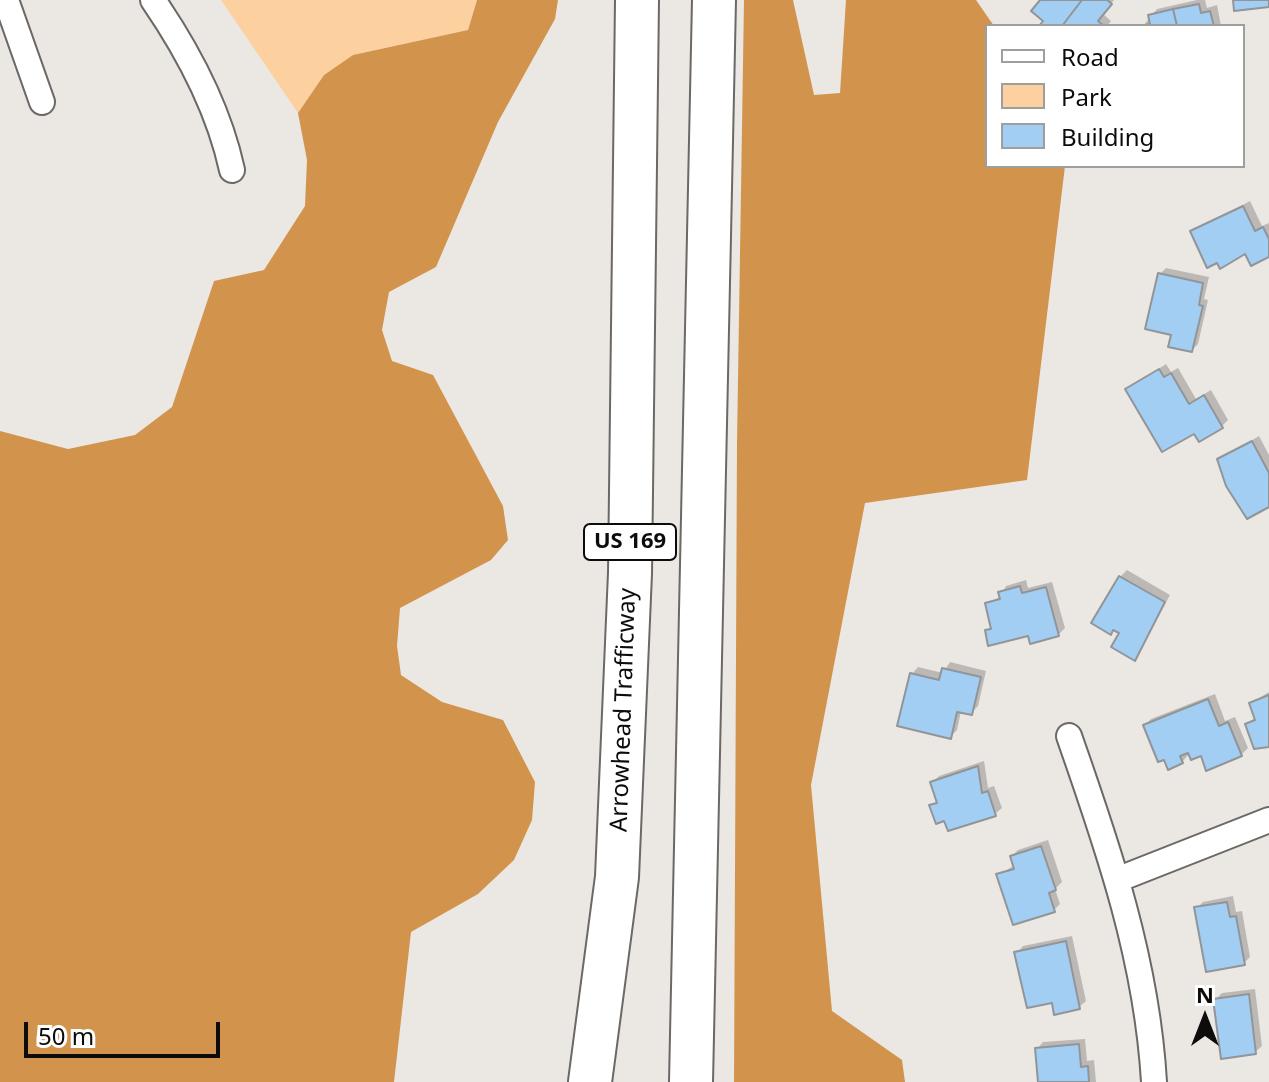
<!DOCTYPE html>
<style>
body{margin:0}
#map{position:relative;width:1269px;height:1082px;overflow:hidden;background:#ebe7e3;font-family:"Noto Sans",sans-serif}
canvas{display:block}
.legend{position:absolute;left:985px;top:24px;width:260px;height:144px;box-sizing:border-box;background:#fff;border:2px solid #9e9e9d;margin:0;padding:10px 14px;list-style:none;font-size:24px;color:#0d0c0b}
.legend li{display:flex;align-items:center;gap:16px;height:40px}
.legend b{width:40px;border:2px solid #9e9e9d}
.north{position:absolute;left:1165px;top:978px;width:80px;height:80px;-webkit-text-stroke:6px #fff;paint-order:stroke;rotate:0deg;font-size:22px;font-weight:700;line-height:32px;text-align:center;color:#0d0c0b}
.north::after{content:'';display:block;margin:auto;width:28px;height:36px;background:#0d0c0b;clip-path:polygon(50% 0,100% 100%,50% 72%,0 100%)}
.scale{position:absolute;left:24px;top:1022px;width:196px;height:36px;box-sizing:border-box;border:4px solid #0d0c0b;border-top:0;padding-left:10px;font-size:24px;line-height:28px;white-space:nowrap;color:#0d0c0b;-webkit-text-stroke:6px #fff;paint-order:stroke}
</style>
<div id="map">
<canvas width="1269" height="1082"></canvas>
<ul class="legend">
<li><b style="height:10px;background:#fff"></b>Road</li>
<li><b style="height:22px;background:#fdd0a0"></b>Park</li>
<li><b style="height:22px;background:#a3cef4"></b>Building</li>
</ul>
<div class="north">N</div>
<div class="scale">50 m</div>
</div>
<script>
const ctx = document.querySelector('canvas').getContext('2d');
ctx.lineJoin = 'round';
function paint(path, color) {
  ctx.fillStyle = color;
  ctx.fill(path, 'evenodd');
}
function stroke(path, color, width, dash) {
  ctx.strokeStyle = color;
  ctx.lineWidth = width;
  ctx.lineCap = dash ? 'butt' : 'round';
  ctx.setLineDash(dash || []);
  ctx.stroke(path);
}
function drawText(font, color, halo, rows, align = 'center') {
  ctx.font = font + ' "Noto Sans",sans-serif';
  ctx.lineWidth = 6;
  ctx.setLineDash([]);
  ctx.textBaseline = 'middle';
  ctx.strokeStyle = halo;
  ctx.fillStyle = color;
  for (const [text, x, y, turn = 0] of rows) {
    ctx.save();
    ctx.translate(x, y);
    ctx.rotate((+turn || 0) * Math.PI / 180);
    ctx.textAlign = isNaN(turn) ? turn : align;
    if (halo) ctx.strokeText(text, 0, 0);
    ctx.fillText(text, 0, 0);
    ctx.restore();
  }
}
const green = new Path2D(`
 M221,0H477L468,30L353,55L324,75L298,113Z`);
const forest = new Path2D(`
 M477,0H558L555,19L498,122L436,267L389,292L382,330L392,361L433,375L503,506L508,540L491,560L400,608L397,646L401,675L442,702L503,720L535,782L532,820L514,860L478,894L411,932L394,1082H0V431L68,449L135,435L172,407L214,281L264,270L305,206L307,160L298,113L324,75L353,55L468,30Z
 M744,0H793L814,95L840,93L846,0H976L994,26H987V166H1065L1027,480L865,503L811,785L832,1011L902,1060L905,1082H734L737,443Z`);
const shadow = new Path2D(`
 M1042,0H1114L1103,14L1111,21L1107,26H1043L1046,21Z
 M1197,0H1205L1207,8L1217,5L1221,26H1143L1157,9Z
 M1250,201L1262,226L1269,223V255L1192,232Z
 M1166,268L1209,277L1204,299L1208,300L1198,344L1192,350L1173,334L1160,274Z
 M1166,364L1171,372L1178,368L1196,399L1211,390L1228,420L1222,426L1195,431L1128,389Z
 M1259,436L1269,455V505L1219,460Z
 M1127,570L1170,595L1135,659L1121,633L1120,577Z
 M1026,580L1028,588L1052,582L1065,628L1058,635L987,631L992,625L987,604L1001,596L1006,586Z
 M950,662L986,671L978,706L971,713L961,711L957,730L950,737L912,674L918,667L943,673Z
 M1269,692V744L1247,724L1256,717L1251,703Z
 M1215,694L1225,721L1235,717L1248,748L1241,755L1190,753L1182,762L1145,725L1151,719Z
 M984,761L988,788L994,786L1002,808L995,814L946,819L932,806L938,799L933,782L939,776Z
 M1048,840L1062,882L1055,889L1060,904L1054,910L998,875L1015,865L1012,856L1018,850Z
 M1233,896L1236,912L1242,911L1250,957L1244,963L1197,908L1203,902Z
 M1072,936L1086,1001L1079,1007L1053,1001L1017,953L1023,946Z
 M1255,989L1262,1046L1255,1052L1216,999L1222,993Z
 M1085,1039L1087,1061L1094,1060L1096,1082H1040L1037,1049L1043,1042Z`);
const building = new Path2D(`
 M1040,0H1082L1062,26H1039L1043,21L1031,11Z
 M1082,0H1107L1112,4L1098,21L1104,26H1062Z
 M1233,0H1269V7L1234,11Z
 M1199,4L1201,13L1210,11L1214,26H1177L1173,9Z
 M1173,9L1177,26H1140L1150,24L1148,15Z
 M1243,206L1255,231L1263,227L1269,239V257L1251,266L1245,254L1220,269L1217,263L1207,268L1190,231Z
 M1158,273L1203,283L1199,305L1203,306L1192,352L1168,347L1171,335L1145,329Z
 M1159,369L1164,377L1171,373L1189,404L1204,395L1223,428L1199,442L1194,434L1162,452L1125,389Z
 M1252,441L1269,473V507L1247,519L1226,486L1217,459Z
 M1119,576L1165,602L1135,661L1111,647L1119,633L1113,630L1111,635L1091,623Z
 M1020,586L1022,593L1046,587L1059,636L1030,644L1028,636L988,646L985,630L991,629L985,603L1000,599L998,592Z
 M942,668L981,677L972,715L957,712L951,739L897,726L910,673L939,680Z
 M1269,695V747L1254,749L1245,724L1255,720L1249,703Z
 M1208,699L1219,726L1228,722L1242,756L1206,771L1201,756L1191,760L1188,753L1180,756L1183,763L1168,770L1164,760L1158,762L1143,725Z
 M978,766L982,793L988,791L996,816L948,831L944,821L936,824L929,805L937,803L930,782Z
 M1041,846L1056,890L1049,893L1055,912L1013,925L996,874L1014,869L1010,856Z
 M1227,902L1230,917L1236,916L1245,965L1206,972L1194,907Z
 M1066,941L1080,1009L1054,1015L1052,1003L1027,1008L1014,952Z
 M1249,994L1256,1054L1221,1059L1213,999Z
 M1079,1044L1081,1067L1088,1066L1089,1082H1038L1035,1048Z`);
const street = new Path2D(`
 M6,0L42,102
 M153,0C188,51 219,110 232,170
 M1069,736C1109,850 1147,961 1154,1082
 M1119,879L1269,820`);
const highway = new Path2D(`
 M590,1082L617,877L630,573L637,0
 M691,1082L714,0`);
const shields = [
 [630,542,92]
];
const shieldNames = [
 ["US 169",630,542]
];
const streetNames = [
 ["Arrowhead Trafficway",624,710,-88]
];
paint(green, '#fdd0a0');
paint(forest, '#d2944c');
paint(shadow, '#0003');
paint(building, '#a3cef4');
stroke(building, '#919598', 2);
stroke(street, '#6b6865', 28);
stroke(highway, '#6b6865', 46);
stroke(street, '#fff', 24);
stroke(highway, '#fff', 42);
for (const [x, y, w] of shields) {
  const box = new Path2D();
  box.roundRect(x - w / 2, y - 18, w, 36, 6);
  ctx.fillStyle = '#fff';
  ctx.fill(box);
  stroke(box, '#0d0c0b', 2);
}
drawText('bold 22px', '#0d0c0b', null, shieldNames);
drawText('24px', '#0d0c0b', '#fff', streetNames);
</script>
